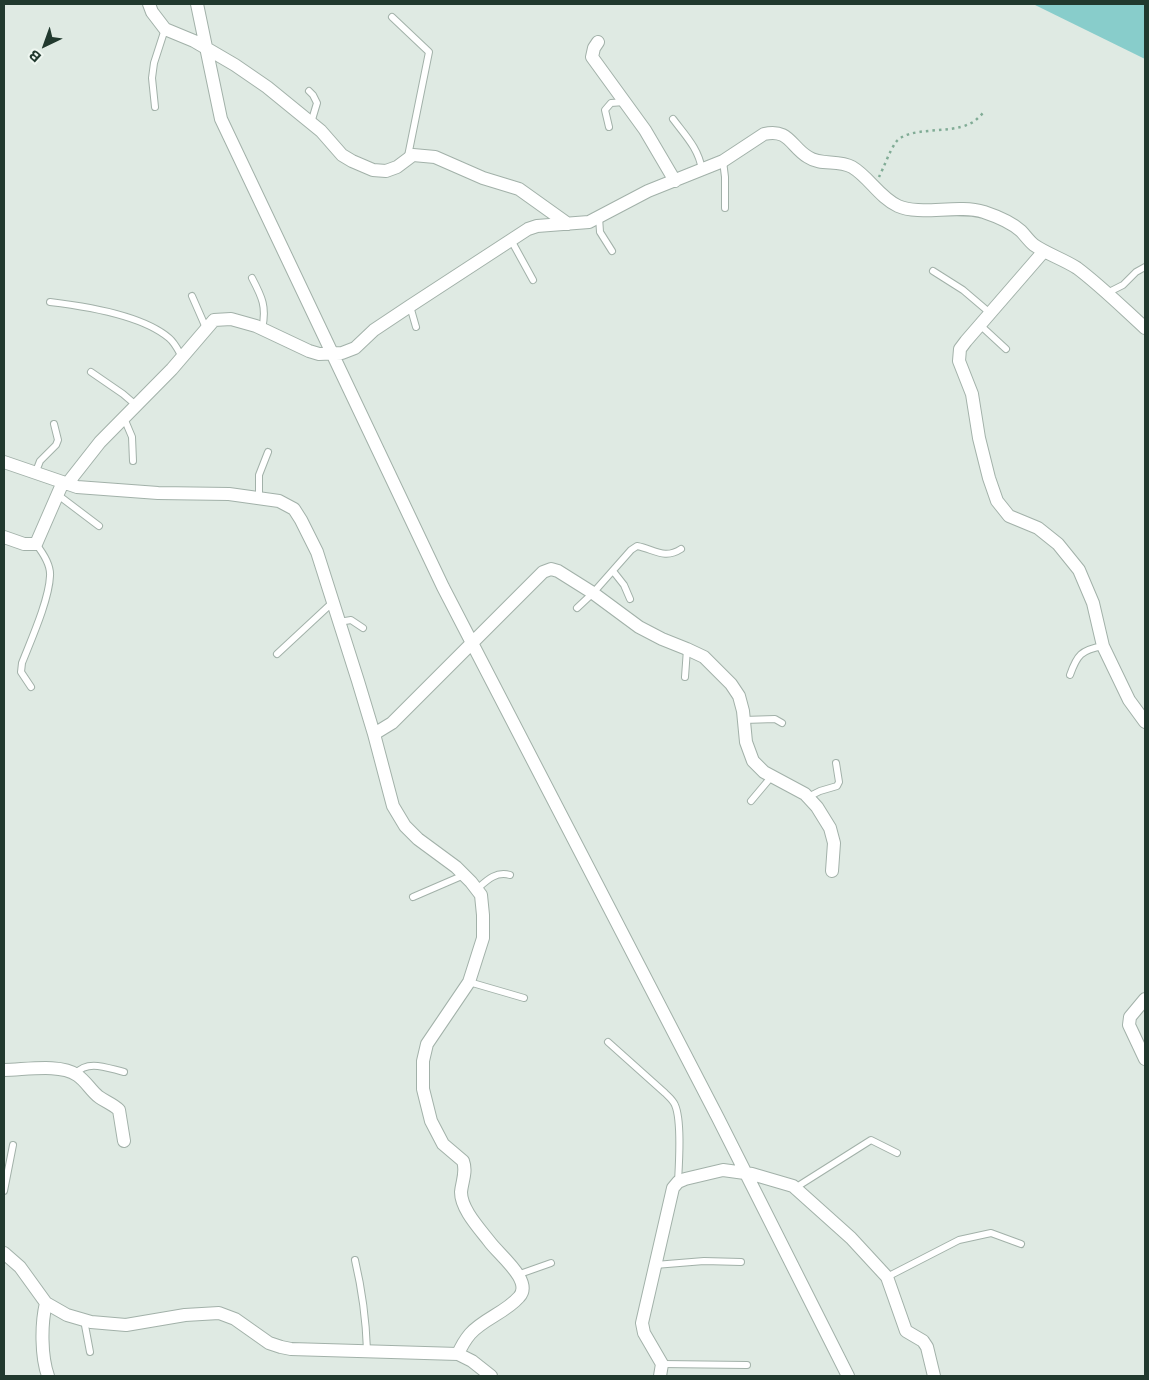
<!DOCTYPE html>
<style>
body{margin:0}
#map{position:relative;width:1149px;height:1380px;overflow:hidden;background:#dfeae3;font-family:Montserrat,sans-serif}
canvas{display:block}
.frame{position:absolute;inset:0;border:5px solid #21392e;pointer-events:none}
.north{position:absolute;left:20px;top:20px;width:50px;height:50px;-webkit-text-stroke:4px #eff7f1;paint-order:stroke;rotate:222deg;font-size:14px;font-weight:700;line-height:20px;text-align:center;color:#21392e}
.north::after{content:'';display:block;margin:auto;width:18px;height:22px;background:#21392e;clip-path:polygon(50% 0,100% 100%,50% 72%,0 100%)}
</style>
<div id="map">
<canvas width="1149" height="1380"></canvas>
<div class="frame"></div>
<div class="north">B</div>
</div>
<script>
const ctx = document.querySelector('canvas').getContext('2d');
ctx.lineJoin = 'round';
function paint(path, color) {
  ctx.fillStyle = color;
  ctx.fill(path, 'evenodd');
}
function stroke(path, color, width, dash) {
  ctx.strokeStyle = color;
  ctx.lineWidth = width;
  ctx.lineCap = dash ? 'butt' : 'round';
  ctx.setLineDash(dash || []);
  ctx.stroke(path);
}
const water = new Path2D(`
 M1033,4H1145V59Z`);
const path = new Path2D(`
 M879,177C884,167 890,150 896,142C909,126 949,134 969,124C975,122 980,116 984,112`);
const service = new Path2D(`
 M392,17L429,52L408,156
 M309,91L313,95L317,103L311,123
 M155,107L152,78L154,63L165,29
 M673,119C685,135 699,149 702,170
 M609,127L605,110L611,103L624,102
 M723,161L725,177V208
 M599,217L600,232L612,251
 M511,240L533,280
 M933,271L963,290L990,313
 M252,278C262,297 267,307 262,329
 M1107,293L1123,285L1136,272L1145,267
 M192,296L206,328
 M50,302C84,306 142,315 169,338C175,343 178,350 182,357
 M410,306L416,327
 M980,325L1006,349
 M91,372L123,394L137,406
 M124,418L132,437L133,461
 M35,474L40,461L56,445L58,440L54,424
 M58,495L99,526
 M259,498V475L268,452
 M613,571L624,585L630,599
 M577,608L593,593L631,550L637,546C654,549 664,560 681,549
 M340,626L345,621L351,620L363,628
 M277,654L333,602
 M1070,675C1077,655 1081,650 1103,646
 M685,677L687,649
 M31,687L21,672L22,663C31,640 49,600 50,576C51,565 43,553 36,544
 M744,720L775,719L782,723
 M808,797L820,791L837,786L839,782L836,763
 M751,801L772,776
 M477,889C487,880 496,871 510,875
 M413,897L464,875
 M469,982L524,998
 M608,1042L665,1093C669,1097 673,1100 675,1105C682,1121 679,1163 678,1182
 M75,1074C88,1059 107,1068 124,1072
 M795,1188L871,1140L897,1153
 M4,1191L13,1145
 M355,1260C362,1290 366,1320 367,1350
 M655,1265L704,1261L741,1262
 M517,1275L551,1263
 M887,1277L959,1240L991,1233L1021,1244
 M84,1320L90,1352
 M662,1364L747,1365`);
const minor = new Path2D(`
 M149,4L152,12L165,29L194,41L235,65L267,87L321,131L342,155L352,161L373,170L386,171L397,167L413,155L435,157L483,178L519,189L568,224
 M197,4L221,119L443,587L718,1118L848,1376
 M598,42L594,48L592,57L645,130L675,181
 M1044,251L966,341L960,349L959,361L972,394L979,438L989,478L997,501L1009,516L1038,528L1058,544L1079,570L1093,603L1103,646L1129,700L1145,722
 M4,462L77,487L158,493L229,494L279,501L294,509L301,520L317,552L358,681L374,734L393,806L405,826L418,839L456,867L471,882L481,895L483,915V938L469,982L427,1044L423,1061V1089L431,1121L443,1144L463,1161C467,1172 462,1181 461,1192C461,1209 479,1228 489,1241C498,1254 534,1281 519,1297C505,1313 483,1319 470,1334C465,1340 461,1347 458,1354
 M67,484L100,442L172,369L214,320L231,319L256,326L309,351L319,354L342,353L355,348L374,330L410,306L528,229L537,226L589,222L648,191L723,161L764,134C789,128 791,147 808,157C821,166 838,159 852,167C869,177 879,197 898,206C920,216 957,204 984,212C996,216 1011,222 1021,231C1025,235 1029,241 1034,245C1047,254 1063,259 1077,268C1101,286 1123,308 1145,328
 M4,537L24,544H36L63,482
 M374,734L392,723L543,572L551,569L558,571L593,593L639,627L662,639L687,649L704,657L731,684L739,696L743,711L746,742L753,761L764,772L805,794L817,807L830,828L834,843L832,871
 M1145,999L1130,1017L1129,1025L1145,1059
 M4,1070C24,1070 60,1063 77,1075C86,1081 91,1091 99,1097C106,1102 113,1104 119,1110L124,1141
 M4,1253L20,1267L46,1303L67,1315L91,1322L126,1325L185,1315L219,1313L235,1319L269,1343L281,1347L291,1349L458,1354L472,1361L491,1376
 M46,1303C41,1324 41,1356 48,1376
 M660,1376L662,1364L644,1333L642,1323L673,1188L678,1182L685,1179L723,1170L752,1174L793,1186L851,1238L887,1277L906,1331L923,1341L927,1347L934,1376`);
paint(water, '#88cdcb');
stroke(service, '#a2b1a9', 8);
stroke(minor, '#a2b1a9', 14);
stroke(path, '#81ac96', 2.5, [2.5, 4]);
stroke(service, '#fff', 6);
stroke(minor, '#fff', 12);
</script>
